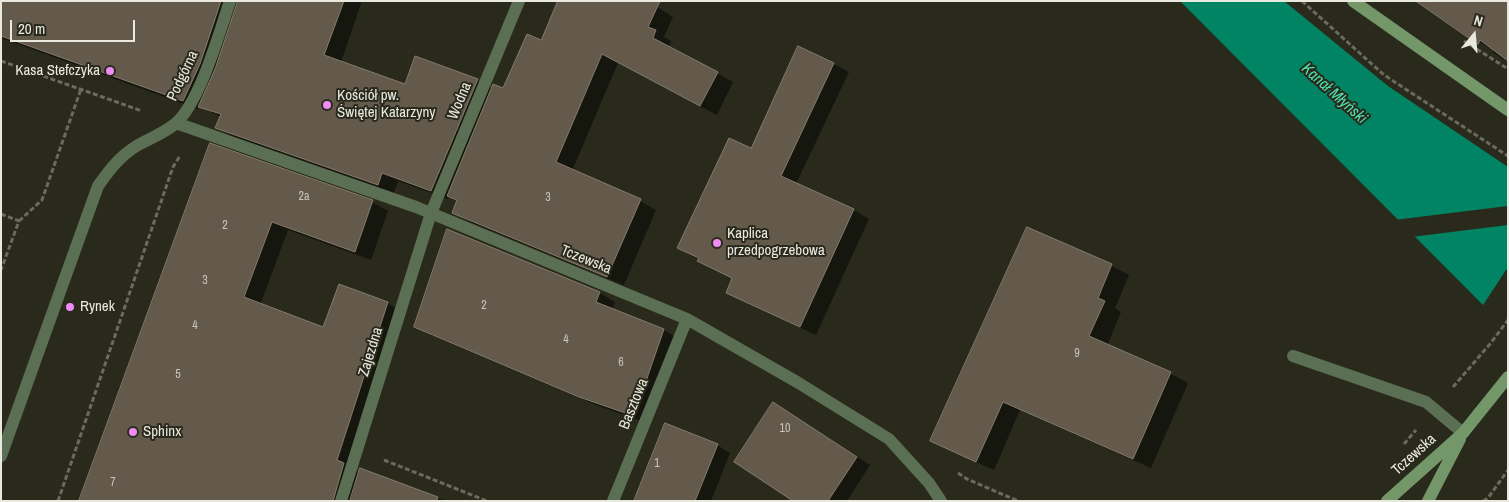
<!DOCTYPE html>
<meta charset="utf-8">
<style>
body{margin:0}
#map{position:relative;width:1509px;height:502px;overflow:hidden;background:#292a1b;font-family:"Archivo Narrow",sans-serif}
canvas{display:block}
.frame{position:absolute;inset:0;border:2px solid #e9e9e0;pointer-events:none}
.north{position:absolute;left:1449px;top:10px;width:50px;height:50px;-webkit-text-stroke:4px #292a1b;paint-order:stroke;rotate:17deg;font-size:14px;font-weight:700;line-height:20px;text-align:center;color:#e9e9e0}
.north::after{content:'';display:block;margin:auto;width:18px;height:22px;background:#e9e9e0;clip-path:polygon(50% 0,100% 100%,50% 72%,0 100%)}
.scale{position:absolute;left:10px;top:20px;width:125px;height:22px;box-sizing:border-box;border:2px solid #e9e9e0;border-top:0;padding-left:6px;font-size:15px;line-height:18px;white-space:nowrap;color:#e9e9e0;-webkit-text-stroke:4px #292a1b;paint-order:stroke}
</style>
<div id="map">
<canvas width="1509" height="502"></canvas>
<div class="frame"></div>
<div class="north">N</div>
<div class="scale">20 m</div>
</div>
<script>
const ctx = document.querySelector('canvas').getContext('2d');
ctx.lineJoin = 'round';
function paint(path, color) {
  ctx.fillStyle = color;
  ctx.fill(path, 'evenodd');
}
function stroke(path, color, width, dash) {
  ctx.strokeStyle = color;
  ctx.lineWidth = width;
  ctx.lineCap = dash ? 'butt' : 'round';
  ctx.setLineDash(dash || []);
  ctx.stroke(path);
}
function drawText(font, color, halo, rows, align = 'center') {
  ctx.font = font + ' "Archivo Narrow",sans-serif';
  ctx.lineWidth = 4;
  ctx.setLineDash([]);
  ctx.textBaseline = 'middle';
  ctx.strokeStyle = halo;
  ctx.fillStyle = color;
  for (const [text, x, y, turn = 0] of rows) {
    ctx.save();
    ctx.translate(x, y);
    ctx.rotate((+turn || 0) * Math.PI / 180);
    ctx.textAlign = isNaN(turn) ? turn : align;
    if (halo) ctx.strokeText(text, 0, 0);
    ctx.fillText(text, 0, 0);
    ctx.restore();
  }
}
const water = new Path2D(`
 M1180,1H1284L1388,86L1508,167V267L1483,305Z`);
const pier = new Path2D(`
 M1508,206V225L1411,237L1394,220Z`);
const shadow = new Path2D(`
 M1,1H225L219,19L231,26L291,1H362L341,62L406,86L477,80L493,89H504L541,41L657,7L673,17L664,37L671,41L669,47L733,82L717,115L618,63L572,171L640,201L656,210L624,285L470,222L454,213L458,201L449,196L448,199L398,181L394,193L233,137L217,128L221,117L199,106L198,109L1,38Z
 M1508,1V62L1492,52L1493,50L1465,34L1427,9L1428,8Z
 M799,47L834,64L849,72L796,184L854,210L869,219L816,335L743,301L727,292L733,278L679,248L751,150Z
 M210,145L372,202L388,211L371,260L288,230L260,305L324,329L387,303L403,312L353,469L360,473L361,470L446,501H81Z
 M1027,228L1112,266L1129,275L1115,308L1121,312L1107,346L1171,374L1188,383L1151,468L1020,410L994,470L949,450L932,441Z
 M448,230L600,293L615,302L612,310L664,330L679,339L650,424L596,405L431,335L416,326Z
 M774,404L870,465L847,501H795Z
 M717,445L730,453L711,501H635Z`);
const building = new Path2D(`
 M1,1H221L200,64L183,101L1,36Z
 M238,1H344L324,55L405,84L415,56L478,79L431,191L382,173L378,185L215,128L221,114L198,107L215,69Z
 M558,1H660L648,27L656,30L653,38L718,72L700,106L602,54L556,162L641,199L607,277L452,213L457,200L447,196L493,84L503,88L527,34L541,40Z
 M1416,1H1508V61L1480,40L1478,44Z
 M798,46L834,63L781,176L854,209L800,327L726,293L732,278L697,261L699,258L677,248L729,138L751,148Z
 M210,143L373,200L355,252L272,222L244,297L323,327L339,284L388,302L337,460L344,463L333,501H79Z
 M1027,227L1112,264L1098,298L1105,301L1089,336L1171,372L1133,459L1003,402L976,462L930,441Z
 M447,229L600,292L596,302L664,329L634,416L579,397L414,327Z
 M773,402L857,457L828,501H793L734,462Z
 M665,423L718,444L695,501H634Z
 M360,468L438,497L437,501H350Z`);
const path = new Path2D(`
 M1302,1L1384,75L1508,156
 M1464,41L1508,69
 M1,61L142,111
 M1,214L19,221L1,270
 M19,221L42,200L81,89
 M1453,387L1490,344L1508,320
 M1404,444L1416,430
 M384,460L487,501
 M958,473L967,479L1018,501
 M58,501L173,167L180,156
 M1483,501L1488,498L1508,470`);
const lane = new Path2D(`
 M1293,356L1426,402L1463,433`);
const street = new Path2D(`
 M176,123L416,207L687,319L797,382L889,439L929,483L941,501
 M1,456L98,186C110,169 120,156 138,145C151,138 164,133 175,124C200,103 219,33 230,1
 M341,501L431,213L519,1
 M613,501L687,319`);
const secondary = new Path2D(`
 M1353,1L1508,110
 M1387,501L1463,433L1508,377
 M1428,501L1460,439`);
const markers = [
 [110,71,5,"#f08bf5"],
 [327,105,5,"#f08bf5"],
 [717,243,5,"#f08bf5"],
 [70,307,5,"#f08bf5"],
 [133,432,5,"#f08bf5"]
];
const numberNames = [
 ["2a",304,197],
 ["3",548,198],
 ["2",225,226],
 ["3",205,281],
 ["2",484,306],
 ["4",195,326],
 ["4",566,340],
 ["9",1077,354],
 ["6",621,363],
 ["5",178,375],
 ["10",785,429],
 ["1",657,464],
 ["7",113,483]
];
const poiNames = [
 ["Kasa Stefczyka",100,71,"right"],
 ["Kościół pw.",337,96],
 ["Świętej Katarzyny",337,113],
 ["Kaplica",727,234],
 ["przedpogrzebowa",727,251],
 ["Rynek",80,307],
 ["Sphinx",143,432]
];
const streetNames = [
 ["Podgórna",183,76,-65],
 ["Wodna",460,101,-67],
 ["Tczewska",586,260,22],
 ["Zajezdna",371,352,-73],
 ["Basztowa",634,404,-68],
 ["Tczewska",1414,455,-42]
];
const waterNames = [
 ["Kanał Młyński",1334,94,42]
];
paint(water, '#008463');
paint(pier, '#292a1b');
paint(shadow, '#0007');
paint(building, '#635a4c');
stroke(building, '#847b6c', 1);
stroke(path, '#6a6b5e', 3, [5, 2.5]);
stroke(lane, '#5a6f53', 12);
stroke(street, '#5a6f53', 12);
stroke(secondary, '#74976a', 12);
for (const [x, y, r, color] of markers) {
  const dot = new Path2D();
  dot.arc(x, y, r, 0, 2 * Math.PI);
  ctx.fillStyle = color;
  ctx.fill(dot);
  stroke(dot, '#292a1b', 2);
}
drawText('12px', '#c8c5bb', null, numberNames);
drawText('15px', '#e9e9e0', '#292a1b', poiNames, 'left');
drawText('15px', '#e9e9e0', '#292a1b', streetNames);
drawText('italic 16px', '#50e0b1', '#292a1b', waterNames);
</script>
